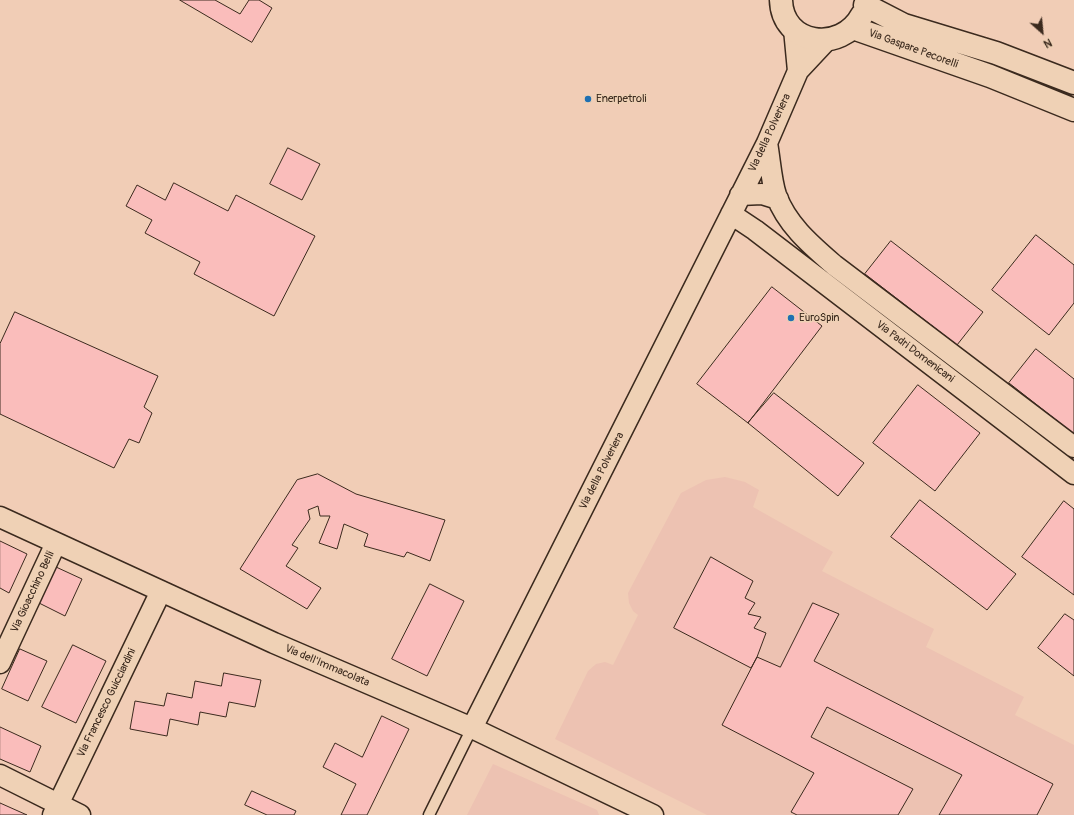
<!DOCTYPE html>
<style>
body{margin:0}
#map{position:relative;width:1074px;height:815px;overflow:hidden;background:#f1cdb6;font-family:Pangolin,sans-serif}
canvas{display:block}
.north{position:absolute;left:1022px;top:12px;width:40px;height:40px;-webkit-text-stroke:3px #efd1b5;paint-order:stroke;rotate:153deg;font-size:11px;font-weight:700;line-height:16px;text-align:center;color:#3b2a1e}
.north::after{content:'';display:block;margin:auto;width:14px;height:18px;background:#3b2a1e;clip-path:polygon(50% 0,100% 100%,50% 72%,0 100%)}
</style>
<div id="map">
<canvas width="1074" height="815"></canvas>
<div class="north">N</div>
</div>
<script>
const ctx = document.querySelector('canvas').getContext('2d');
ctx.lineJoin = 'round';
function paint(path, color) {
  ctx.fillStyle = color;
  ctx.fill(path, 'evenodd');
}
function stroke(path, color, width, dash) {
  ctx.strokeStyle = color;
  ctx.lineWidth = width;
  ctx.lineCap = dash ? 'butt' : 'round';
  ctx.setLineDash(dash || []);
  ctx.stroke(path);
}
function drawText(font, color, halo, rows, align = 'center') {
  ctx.font = font + ' Pangolin,sans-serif';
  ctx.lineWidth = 3;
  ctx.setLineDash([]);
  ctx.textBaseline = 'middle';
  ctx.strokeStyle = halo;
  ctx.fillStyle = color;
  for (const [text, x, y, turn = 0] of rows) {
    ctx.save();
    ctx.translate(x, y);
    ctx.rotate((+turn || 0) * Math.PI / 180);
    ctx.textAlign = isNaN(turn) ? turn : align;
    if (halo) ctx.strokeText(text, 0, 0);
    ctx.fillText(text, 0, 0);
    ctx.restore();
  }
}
const built = new Path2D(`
 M725,477L745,482L759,490L753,507L833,552L822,571L934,629L926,647L1024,697L1015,715L1074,745V815H707L555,739L588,671L596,664L605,662L613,665L638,615L633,611L629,603L628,593L681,493L706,480Z
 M493,764L597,810L599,815H467Z`);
const building = new Path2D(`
 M180,0H215L240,14L249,0H259L272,8L252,42Z
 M288,148L320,164L302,200L270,184Z
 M174,183L228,211L236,195L315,236L274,316L194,274L200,262L145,233L152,220L126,206L137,185L165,200Z
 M1036,235L1074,265V303L1049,335L992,290Z
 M891,241L983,312L957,345L865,274Z
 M772,287L822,326L748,423L697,384Z
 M15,312L158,376L144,407L152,413L139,443L129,439L114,468L0,414V344Z
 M1036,349L1074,379V434L1009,383Z
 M918,385L980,433L935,491L873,443Z
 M774,393L864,463L838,496L748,423Z
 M318,474L356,494L445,520L430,561L407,552L404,557L364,546L368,534L344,524L337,549L319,543L330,516H320L318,506L308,510L310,519L292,545L298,548L286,566L321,588L307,609L240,569L297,480Z
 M920,500L1016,574L987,610L891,537Z
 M1064,501L1074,509V595L1022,557Z
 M0,541L27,554L9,593L0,588Z
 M711,557L753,581L745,598L755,603L748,614L761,617L754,628L766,633L757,657L751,668L674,628Z
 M56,567L82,579L65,616L39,603Z
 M430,584L464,601L427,676L392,659Z
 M813,603L839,614L814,661L1053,784L1037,815H939L962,775L827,707L811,737L913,789L898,815H797L791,812L814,773L722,725L757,657L780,667Z
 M1065,614L1074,620V676L1038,648Z
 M73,645L106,661L76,723L42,707Z
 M20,649L47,661L28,701L2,689Z
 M224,673L261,680L255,707L229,702L226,717L200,712L198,725L170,719L167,736L130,729L135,701L164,706L167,693L192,698L195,681L221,686Z
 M382,716L409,729L367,815H341L356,784L323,767L335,743L362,757Z
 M0,727L41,746L30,772L0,759Z
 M252,791L296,811L294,815H267L245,805Z
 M0,803L27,815H0Z`);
const service = new Path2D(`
 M429,815L472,728`);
const minor = new Path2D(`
 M794,29L798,71
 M767,143C770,159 771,180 776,195C787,225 811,245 834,265L1074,447
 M740,195L762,194L778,199
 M731,214L755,230L1074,474
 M0,517L274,643L472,728L653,815
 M0,663L56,543
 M472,728L767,143L798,71L827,40
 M0,775L80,815
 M53,815L161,591`);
const tertiary = new Path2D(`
 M781,0C782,45 841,54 862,15
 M865,5L904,25L996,53L1074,83
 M853,28L990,76L1074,110`);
const markers = [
 [588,99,4,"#1f6fb2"],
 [791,318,4,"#1f6fb2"]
];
const streetNames = [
 ["Via Gaspare Pecorelli",913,49,20],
 ["Via della Polveriera",770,133,-65],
 ["Via Padri Domenicani",915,352,37],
 ["Via della Polveriera",602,471,-63],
 ["Via Gioacchino Belli",33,592,-65],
 ["Via dell'Immacolata",327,666,23],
 ["Via Francesco Guicciardini",107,703,-64]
];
const poiNames = [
 ["Enerpetroli",596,99],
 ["EuroSpin",799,318]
];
paint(built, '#edc2b2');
paint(building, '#fabdbb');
stroke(building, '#3b2a1e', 1);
stroke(service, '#3b2a1e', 13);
stroke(minor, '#3b2a1e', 23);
stroke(tertiary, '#3b2a1e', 25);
stroke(service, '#efd1b5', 10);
stroke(minor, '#efd1b5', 20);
stroke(tertiary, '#efd1b5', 22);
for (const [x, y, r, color] of markers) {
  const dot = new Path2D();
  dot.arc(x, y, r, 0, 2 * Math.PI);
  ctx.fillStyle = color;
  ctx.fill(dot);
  stroke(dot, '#efd1b5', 1.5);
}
drawText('11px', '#3b2a1e', '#efd1b5', streetNames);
drawText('11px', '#3b2a1e', '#efd1b5', poiNames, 'left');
</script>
